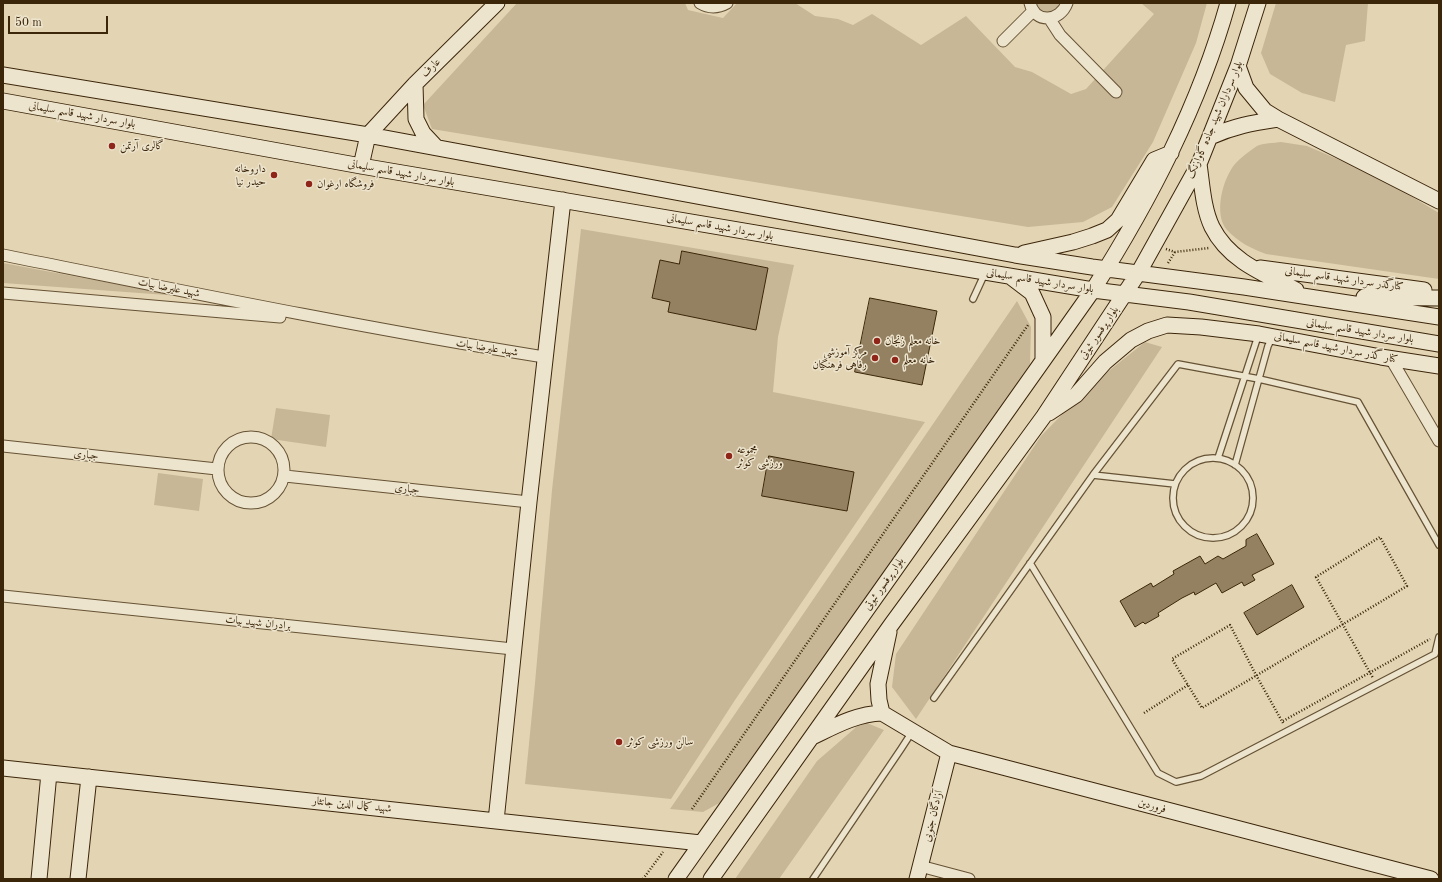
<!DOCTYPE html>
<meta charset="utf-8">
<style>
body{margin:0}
#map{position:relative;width:1442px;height:882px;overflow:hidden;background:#e3d5b4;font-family:"Old Standard TT",serif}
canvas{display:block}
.frame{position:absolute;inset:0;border:4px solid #3c260a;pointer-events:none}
.scale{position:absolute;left:8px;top:16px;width:100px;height:18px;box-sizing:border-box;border:2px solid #3c260a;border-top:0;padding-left:5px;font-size:12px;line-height:14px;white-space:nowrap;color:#3c260a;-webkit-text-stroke:3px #ede4ce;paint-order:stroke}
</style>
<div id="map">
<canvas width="1442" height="882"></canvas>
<div class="frame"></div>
<div class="scale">50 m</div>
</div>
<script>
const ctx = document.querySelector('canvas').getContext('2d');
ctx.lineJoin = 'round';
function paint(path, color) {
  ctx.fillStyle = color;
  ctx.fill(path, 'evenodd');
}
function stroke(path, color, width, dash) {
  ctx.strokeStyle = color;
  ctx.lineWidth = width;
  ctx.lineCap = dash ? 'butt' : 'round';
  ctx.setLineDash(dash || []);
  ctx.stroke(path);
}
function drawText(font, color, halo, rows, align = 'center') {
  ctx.font = font + ' "Old Standard TT",Amiri,serif';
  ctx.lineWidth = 3;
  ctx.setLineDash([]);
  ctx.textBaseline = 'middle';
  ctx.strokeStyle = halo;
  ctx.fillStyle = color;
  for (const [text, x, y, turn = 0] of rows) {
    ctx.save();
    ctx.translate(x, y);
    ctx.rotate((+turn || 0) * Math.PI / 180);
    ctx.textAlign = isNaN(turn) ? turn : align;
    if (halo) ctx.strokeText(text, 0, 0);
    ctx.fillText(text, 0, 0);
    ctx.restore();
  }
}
const green = new Path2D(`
 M517,3H685L688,10L723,18L737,3H795L815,16L838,19L853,25L872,14L921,45L966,16L1015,67L1032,72L1071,94L1086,89L1154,14L1141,3H1207L1196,43L1153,142L1112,207L1083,222L1028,227L432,129L423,105Z
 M1035,3H1064L1060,10L1047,14L1038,9Z
 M1276,3H1368L1365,41L1346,45L1335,102L1302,93L1270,74L1261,53Z
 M1281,142L1307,146L1349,164L1404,192L1439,213V279L1266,254C1252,249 1238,242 1227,230C1213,214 1223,178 1235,164C1239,159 1252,149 1257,146C1263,143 1274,143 1281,142Z
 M581,229L794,265L778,337L773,392L925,422L735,700L671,799L525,784L535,683L552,490Z
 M3,263L180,296L3,283Z
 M1017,301L1031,327L1030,364L723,801L703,812L670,809Z
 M1145,342L1162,347L916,719L892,687L896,654L1041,436L1091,385Z
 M276,408L330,415L326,447L271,439Z
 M158,473L203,479L199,511L154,505Z
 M862,721L884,730L779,879H735L817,761L854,729Z`);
const building = new Path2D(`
 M682,251L768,268L756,330L668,312L670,302L652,298L660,260L679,264Z
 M870,298L937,311L922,385L855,372Z
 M769,456L854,472L847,511L762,496Z
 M1257,534L1274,564L1252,575L1255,580L1244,586L1242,582L1222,593L1216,583L1195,595L1194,592L1182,598L1158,613L1159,616L1145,624L1143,622L1135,627L1120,601L1151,583L1153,587L1174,574L1173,571L1200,556L1205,564L1218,556L1223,559L1246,546V540Z
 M1292,585L1304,607L1257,635L1244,613Z`);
const path = new Path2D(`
 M1166,249L1175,252L1209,248
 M1168,263L1175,252
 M1144,713L1188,685
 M1283,721L1430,639
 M1283,723L1256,675L1230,625L1172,659L1202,708C1270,667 1339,627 1407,586L1380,537L1316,577L1373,678
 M692,809L1028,325
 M643,879L663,852`);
const lane = new Path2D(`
 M973,299L985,273
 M1218,458L1258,336
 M1173 498a40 40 0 1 1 80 0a40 40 0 1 1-80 0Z
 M1235,465L1268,346L1272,338
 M1093,475L1178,364L1259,379L1358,402L1439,545
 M1030,563L1158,773L1176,782L1201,776L1435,654L1439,637
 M934,698L1093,475L1175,484
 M813,879L901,749L912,732`);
const street = new Path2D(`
 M700,3C710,9 718,8 727,3
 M1030,3C1035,24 1060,22 1067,3
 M1049,18L1060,35L1116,92
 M1003,41L1033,11
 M3,255C183,291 363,328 544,357
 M3,293L280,317
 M1391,359L1439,441
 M218 470a33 33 0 1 1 66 0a33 33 0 1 1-66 0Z
 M3,446L217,469
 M285,476L529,502
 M3,596L513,649
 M920,866L969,879`);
const secondary = new Path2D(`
 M1238,66L1246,88L1265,111L1278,119L1439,201
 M3,75L368,135L1015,255L1092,267L1244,287L1439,317
 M415,84L416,119L423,133L437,148
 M3,101L361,166L985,272L1093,290L1189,302L1439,344
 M1210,137C1234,126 1252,123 1278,119
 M1199,164C1202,184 1203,208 1212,227C1229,261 1264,274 1296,290
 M361,166L368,135L415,84L497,3
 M1024,253L1073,242L1092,236L1107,230L1118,220L1154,160L1171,153
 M1260,268L1424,290
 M1011,277L1032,293L1043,317V359
 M1364,297L1439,298
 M1049,413L1076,395L1105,362L1131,340L1148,331L1167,325L1201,327L1259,334L1381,357L1439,366
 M882,713L949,753L1431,879
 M882,713L879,700L878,684L889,632
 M812,737C835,726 856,714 882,713
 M3,768L701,843
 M496,821L529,502L563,200
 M39,879L49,773
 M78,879L89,777
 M676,879L1093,290C1150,200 1199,106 1228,3
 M711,879L891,625L1044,416L1139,272L1199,164L1238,66L1258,3
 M917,879L949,753`);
const markers = [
 [112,146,4,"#8f2418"],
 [274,175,4,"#8f2418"],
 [309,184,4,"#8f2418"],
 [877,341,4,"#8f2418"],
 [875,358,4,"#8f2418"],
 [895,360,4,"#8f2418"],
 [729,456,4,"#8f2418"],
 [619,742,4,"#8f2418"]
];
const streetNames = [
 ["عارف",431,68,-45],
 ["بلوار سردار شهید قاسم سلیمانی",82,115,10],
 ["بلوار سرداران شهید جاده گاوازنگ",1215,120,-67],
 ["بلوار سردار شهید قاسم سلیمانی",401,173,10],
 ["بلوار سردار شهید قاسم سلیمانی",720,227,10],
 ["کنارگذر سردار شهید قاسم سلیمانی",1344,279,8],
 ["بلوار سردار شهید قاسم سلیمانی",1040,281,9],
 ["شهید علیرضا بیات",169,288,11],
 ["بلوار سردار شهید قاسم سلیمانی",1360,331,9],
 ["بلوار پرفسور ثبوتی",1099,333,-56],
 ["شهید علیرضا بیات",487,348,9],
 ["کنار گذر سردار شهید قاسم سلیمانی",1336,348,11],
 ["جباری",86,455,6],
 ["جباری",407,489,6],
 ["بلوار پرفسور ثبوتی",884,584,-55],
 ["برادران شهید بیات",258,623,6],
 ["شهید کمال الدین جانثار",352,805,6],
 ["فروردین",1152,806,15],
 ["آزادگان جنوبی",933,816,-76]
];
const poiNames = [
 ["گالری آرتمن",120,146],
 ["داروخانه",266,169,"right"],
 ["حیدر نیا",266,182,"right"],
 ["فروشگاه ارغوان",317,184],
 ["خانه معلم زنجان",885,341],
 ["مرکز آموزشی",867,352,"right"],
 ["رفاهی فرهنگیان",867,365,"right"],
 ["خانه معلم",903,360],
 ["مجموعه",737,450],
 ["ورزشی کوثر",737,463],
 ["سالن ورزشی کوثر",627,742]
];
paint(green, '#c7b797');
paint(building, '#938162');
stroke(building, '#3c260a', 1);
stroke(lane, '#665234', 8);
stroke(street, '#665234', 13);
stroke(secondary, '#3c260a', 17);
stroke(path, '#3c260a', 2.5, [1, 2]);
stroke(lane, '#ede4ce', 5.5);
stroke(street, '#ede4ce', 11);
stroke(secondary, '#ede4ce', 15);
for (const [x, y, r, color] of markers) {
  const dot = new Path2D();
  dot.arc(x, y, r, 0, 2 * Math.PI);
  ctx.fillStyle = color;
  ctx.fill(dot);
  stroke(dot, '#ede4ce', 1.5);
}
drawText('11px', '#3c260a', '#ede4ce', streetNames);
drawText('11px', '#3c260a', '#ede4ce', poiNames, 'left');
</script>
